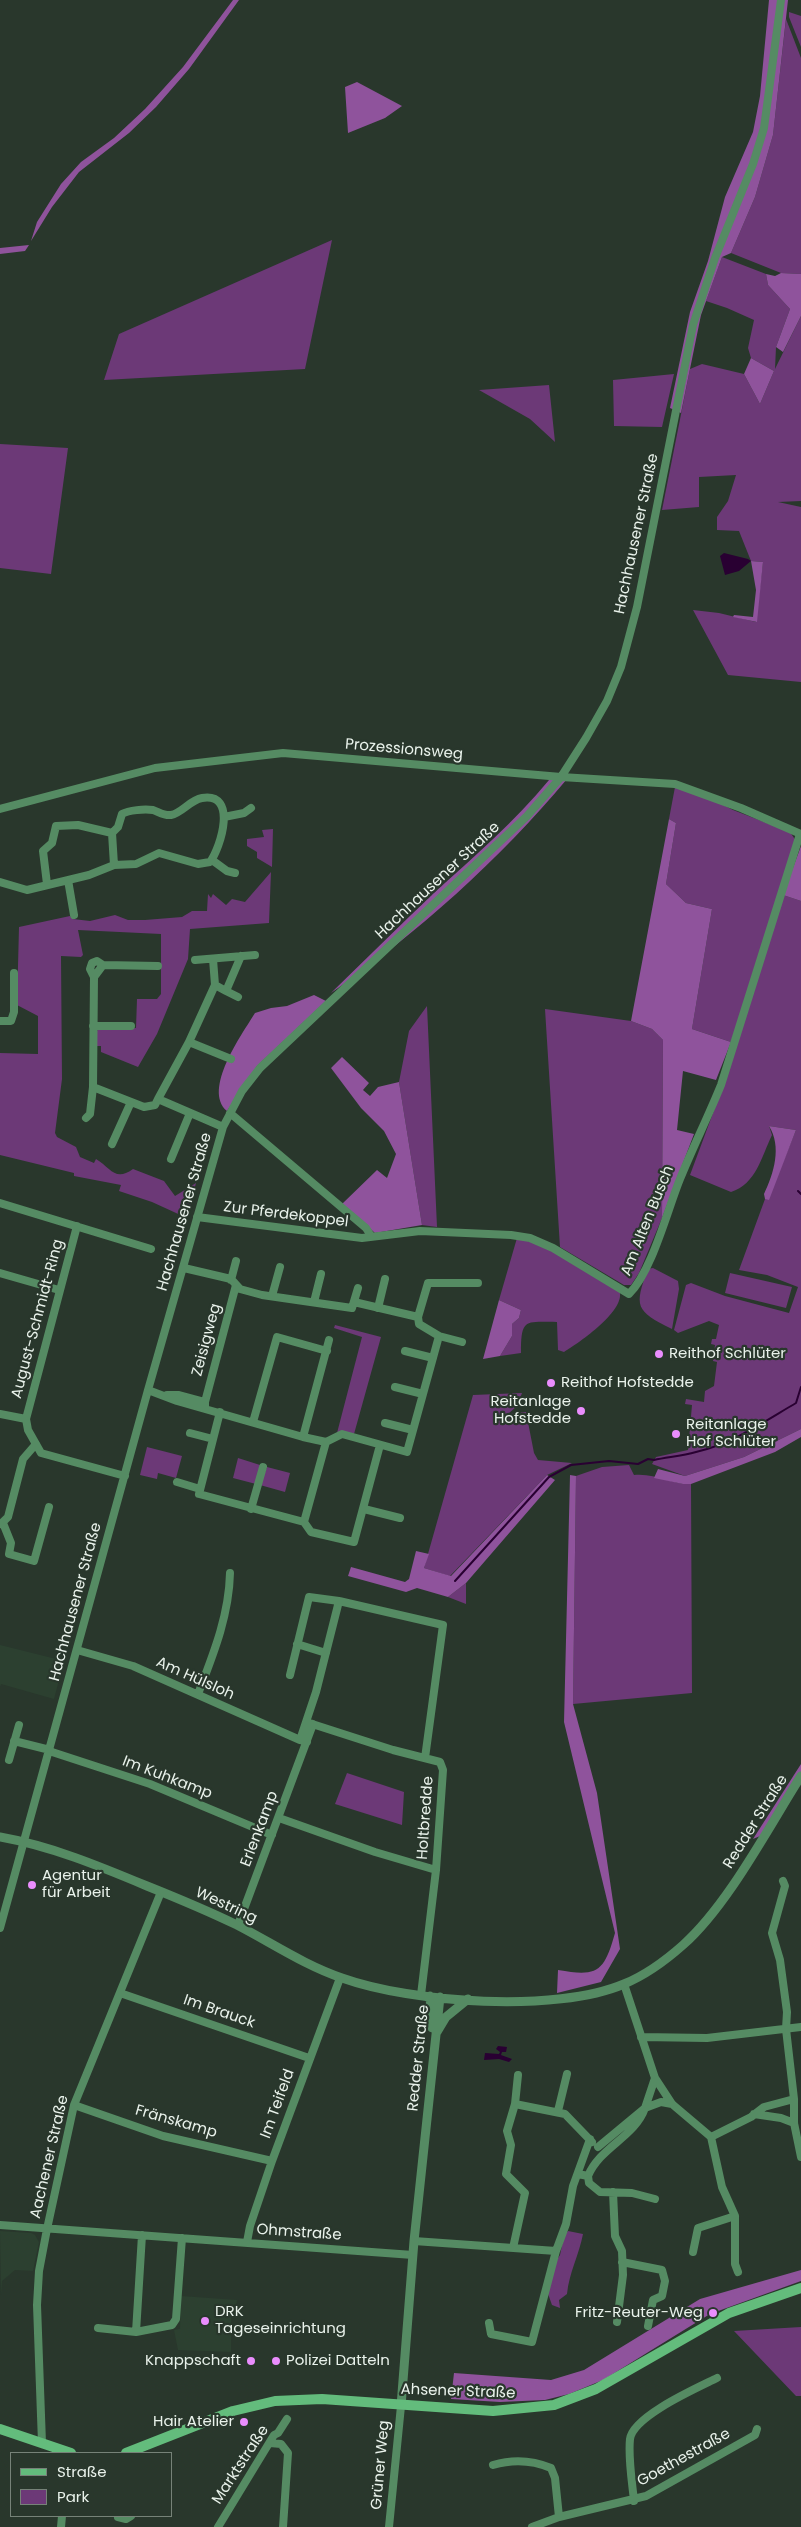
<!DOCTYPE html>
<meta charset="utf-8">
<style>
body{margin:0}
#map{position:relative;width:801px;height:2527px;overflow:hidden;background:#29372c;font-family:Poppins,sans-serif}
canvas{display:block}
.legend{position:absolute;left:10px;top:2452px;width:162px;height:65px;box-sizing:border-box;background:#29372c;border:1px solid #768278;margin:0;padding:6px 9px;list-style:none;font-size:15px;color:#e9f2eb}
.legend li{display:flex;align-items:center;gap:10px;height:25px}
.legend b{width:25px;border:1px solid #768278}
</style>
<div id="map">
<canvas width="801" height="2527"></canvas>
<ul class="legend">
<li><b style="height:6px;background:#63bc7c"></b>Straße</li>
<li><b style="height:14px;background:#6c3977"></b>Park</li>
</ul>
</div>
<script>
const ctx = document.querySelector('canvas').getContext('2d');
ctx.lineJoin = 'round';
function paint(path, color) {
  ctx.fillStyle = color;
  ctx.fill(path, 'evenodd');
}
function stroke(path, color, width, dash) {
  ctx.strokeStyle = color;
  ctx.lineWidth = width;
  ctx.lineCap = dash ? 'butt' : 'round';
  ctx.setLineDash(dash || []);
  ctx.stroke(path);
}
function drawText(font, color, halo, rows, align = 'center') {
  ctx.font = font + ' Poppins,sans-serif';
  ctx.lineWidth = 4.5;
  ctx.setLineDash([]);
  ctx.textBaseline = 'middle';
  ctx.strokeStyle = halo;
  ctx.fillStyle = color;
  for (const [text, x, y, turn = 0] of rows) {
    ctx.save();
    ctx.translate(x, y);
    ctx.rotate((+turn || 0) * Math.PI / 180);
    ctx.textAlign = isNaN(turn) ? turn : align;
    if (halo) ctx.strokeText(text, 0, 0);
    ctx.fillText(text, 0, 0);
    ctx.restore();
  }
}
const built = new Path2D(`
 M0,1645L64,1661L54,1699L1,1684L0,1687Z
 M0,2231L31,2233L35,2235L39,2242L33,2271L15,2270L2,2281L1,2295Z
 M181,2296L237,2300L235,2314H231V2352L178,2350L174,2330L180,2329Z`);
const green = new Path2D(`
 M789,12L801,16V47L789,17Z
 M786,19L801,58V274L781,273L731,253L755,197L773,135Z
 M332,240L305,369L104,380L119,334Z
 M722,257L766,274L768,285L790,309L776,347L775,369L801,316V501L778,502L801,507V682L728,675L693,610L719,613L756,622L763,562L751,561L739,531L717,530V517L728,501L736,475L699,477V507L662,510L690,369L702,364L744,374L760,404L774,371L751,358L748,348L754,320L727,308L706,301Z
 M674,374L662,427L614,426L613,380Z
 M549,385L555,442L530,419L479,390Z
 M0,444L68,448L51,574L0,568Z
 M675,787L706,796L733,810L790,832L796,841L731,1042L692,1029L712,909L686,903L666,884L676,823L669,819Z
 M273,829L272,867L257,858V852L247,846V839L264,837L262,830Z
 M271,872L269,923L190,929L188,959L157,1034L138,1067L101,1052V1046H96V1031L100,1029L136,1028L137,999H157L161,994V934L78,930L83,955L81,957L61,956L62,1079L55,1133L57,1137L76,1147L80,1157L94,1163L96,1159C111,1168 115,1182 133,1169L164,1181L175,1196L196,1183L187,1218L152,1202L119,1191L121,1185L74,1176V1173L0,1155V1053L38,1054V1016L17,1005L19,927L70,916L73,919L90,921L115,915L128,920H145L182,917L192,911H207L208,894L211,898L213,894L226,905L232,899L245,902Z
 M783,895L801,901V1429L744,1457L685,1476L652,1464L656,1457L688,1450L692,1405L685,1404L686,1399L704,1402L705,1391L714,1386L717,1362L713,1361L715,1345L711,1344L712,1339H716L719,1325L709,1321L678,1333L674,1330L686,1285L691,1283L725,1296L789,1313L798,1287L767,1275L739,1270L765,1199H768L796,1130L769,1126L772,1135C761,1158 756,1184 731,1192L690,1175L716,1105Z
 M427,1006L437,1227L422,1225L399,1082L409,1031Z
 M545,1009L631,1021L652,1029L663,1040L662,1218L639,1273L631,1285H624L560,1247Z
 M517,1238L542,1245L619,1290C628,1309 579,1343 564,1352L558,1350L557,1322C525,1322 521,1318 521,1353L500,1356L512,1336V1324L519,1318L521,1310L499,1300Z
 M653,1268L678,1281L679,1289L672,1329C635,1311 634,1306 648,1269Z
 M730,1273L792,1287L786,1308L725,1293Z
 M335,1325L381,1337L354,1434L337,1433L362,1337L334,1328Z
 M522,1393L517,1406L508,1414L526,1412L534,1453L538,1460L572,1463L547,1475L450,1576L424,1568L473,1395Z
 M147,1447L182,1456L176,1478L158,1473L157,1479L140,1475Z
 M238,1458L260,1465L256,1484L233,1478Z
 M629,1465L634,1475C657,1473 672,1485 691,1484L692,1693L573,1704L576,1476L602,1467Z
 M267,1467L290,1473L285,1492L260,1485Z
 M466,1583V1604L448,1597Z
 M347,1773L404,1792L402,1825L335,1804Z
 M568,2231L583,2234C579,2255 569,2273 567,2294L559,2300L560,2308L552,2305L547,2291L553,2266L560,2255L564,2236Z
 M801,2327V2396H796L734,2331Z`);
const forest = new Path2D(`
 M233,0H239L189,69L156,107L129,133L79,172L52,207L31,241L37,222L61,184L81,162L114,138L145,109L183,67Z
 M769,0H788L773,135L755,197L731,253L722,257L701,315L681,413L670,408L690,312L708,261L725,197L753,132L760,96Z
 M357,82L402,106L385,118L348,133L345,87Z
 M29,245L25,251L0,254V248Z
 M781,273L801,274V316L783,352L776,347L790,309L768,285L766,274L775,276Z
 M751,358L774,371L760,404L744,374Z
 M751,561L763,562L757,622L733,617L734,615L753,617L756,590Z
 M567,779C500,859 417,934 331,993C366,959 400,925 435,892C475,856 514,822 549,780Z
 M669,819L676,823L666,884L686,903L712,909L692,1029L731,1042L716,1080L683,1071L677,1130L694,1134L662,1218L663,1040L652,1029L631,1021Z
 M801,846V901L783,895Z
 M314,995L326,1001L257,1066L227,1111C202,1090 242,1034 255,1013L271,1008L287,1006Z
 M342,1057L369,1083L363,1090L370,1096L378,1087L399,1082L422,1225L375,1233L342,1204L377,1170L387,1178L396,1154L384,1131L361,1108L331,1068Z
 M769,1126L796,1130L769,1200L765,1199L764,1194C774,1173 782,1147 769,1126Z
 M499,1300L521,1310L519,1318L512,1324V1336L500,1356L483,1359Z
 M801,1429V1437L775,1452L691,1484H683L654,1478L658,1469L685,1476L744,1457Z
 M547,1475L555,1480L466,1583L448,1597L417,1588L406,1592L348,1576L351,1567L405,1582L409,1579L416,1551L429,1554L424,1568L451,1576Z
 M570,1475L576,1476L573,1704L597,1793L620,1949L601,1982L557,1993L558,1970C598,1977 604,1972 615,1933L564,1722Z
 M801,1764V1783L772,1831L753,1839Z
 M801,2270V2281L710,2314L603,2380L569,2394L545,2400L500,2402L451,2399L454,2373L551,2380L584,2370L700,2299Z`);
const water = new Path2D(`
 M724,553L748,559L751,561L739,571L725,575L720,556Z
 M498,2046L507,2047L506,2052H502L501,2055L512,2059L509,2062L499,2059L484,2060L485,2053L499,2054L500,2052L496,2049Z`);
const stream = new Path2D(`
 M798,1191L801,1194
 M455,1581L549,1477L571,1465L609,1461L638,1464L648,1459L654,1460C668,1457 682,1456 696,1452C732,1444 765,1421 796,1403L801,1387`);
const minor = new Path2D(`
 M0,809L155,768L283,753L561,777L675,784L741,808L801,834
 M224,817L244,813L251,808
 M112,833L114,865
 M212,860L227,871L235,873
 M68,880L74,915
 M0,882L27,890L89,875L114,865L136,864L159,853L198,864L210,862C221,847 238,792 202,798C190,800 182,813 171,815C164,816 159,812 153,810C144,809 129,810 122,814L118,827L112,833L78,825L56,826L52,843L43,851L47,884
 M195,960L255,955
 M103,965L158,966
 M94,977L90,969L92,963L97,961L103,965L94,977L93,1087L144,1107L155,1105L158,1099L223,1127
 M215,985L226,991L241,956
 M226,991L238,997
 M0,1021H11L14,1012V973
 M93,1026H131
 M189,1042L231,1059
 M158,1099L189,1042L215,985L213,959
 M230,1113L366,1228L371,1236
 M86,1118L90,1114L93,1087
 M112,1144L131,1102
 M171,1159L190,1113
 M0,1203L151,1249
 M197,1217L362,1238L420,1231L511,1235L530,1238L553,1248L629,1294C652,1271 667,1211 680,1179C693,1147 708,1117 721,1085L800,834
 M184,1268L231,1279L240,1289L262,1295L352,1308L358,1288
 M0,1273L59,1290
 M231,1280L236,1261
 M272,1296L280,1267
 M314,1302L321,1274
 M354,1302L418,1317
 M378,1308L385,1279
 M418,1317L428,1283H478
 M439,1336L462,1342
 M405,1351L433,1358
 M395,1387L423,1394
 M148,1390L177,1401L303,1437L326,1442L342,1434L407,1452L439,1336L419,1324L418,1317
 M167,1395H179L205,1402
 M205,1408V1402L236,1285
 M220,1412L199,1494L304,1522L311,1532L354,1542L380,1445
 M0,1414L26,1419L28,1430L41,1453L125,1476
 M26,1419L77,1226
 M253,1422L277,1337L327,1351
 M385,1423L413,1430
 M190,1433L213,1439
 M303,1437L329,1340
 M177,1482L200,1489
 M251,1509L263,1467
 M364,1509L400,1518
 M304,1522L326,1442
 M3,1523L11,1543L9,1554L34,1561L49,1507
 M1,1524L8,1517L23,1459L36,1444
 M297,1644L326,1653
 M77,1650L133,1666L300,1740
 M290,1675L309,1597L339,1601L443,1625L425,1758
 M198,1694C213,1655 229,1616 230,1573
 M306,1722L316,1692L339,1601
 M14,1741L50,1750
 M307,1742L300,1740L306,1722L393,1750L440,1762L443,1770L436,1870L421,1995
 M49,1751L150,1784L272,1835
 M9,1760L19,1725
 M279,1818L375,1852L436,1870
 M783,1881L785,1886L772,1933L780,1960L787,2012L786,2029L794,2099V2123L801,2157
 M238,1925L313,1724
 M0,1928L148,1390L223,1127L242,1091L260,1068L527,816L561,777L586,738L607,701L621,667L637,607L693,325L715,258L753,164L764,128L781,0
 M120,1993L309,2058
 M641,2037L707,2038L801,2027
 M655,2078L672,2104L711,2137L722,2187L735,2216V2264L738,2272
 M515,2104L565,2114L592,2142
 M74,2105L163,2136L272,2161
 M558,2111L567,2074
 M754,2114L781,2118L794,2123
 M711,2137L751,2117L764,2107L794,2099
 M598,2147L645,2108L655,2078L624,1984
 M578,2174L588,2176C600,2147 635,2137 645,2108L661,2102L672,2104
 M588,2176L589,2183L600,2192L632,2193L655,2199
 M613,2192L615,2236L622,2251L623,2275L617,2322
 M0,2225L413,2255
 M414,2241L556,2251L566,2224L573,2186L590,2139
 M247,2242L250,2226L272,2161L340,1978
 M513,2248L525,2193L506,2174L511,2145L507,2131L515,2104L518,2075
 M693,2252L698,2228L735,2216
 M622,2262L662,2270L665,2281L662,2296L653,2300L648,2326
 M489,2323L491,2334L532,2342L556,2251
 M98,2328L136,2332L172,2325L176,2319L182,2238
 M136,2332L142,2235
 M42,2443L37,2305L39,2271L47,2229L74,2105L161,1892
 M270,2443L281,2444L288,2453L283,2527
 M493,2465C513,2459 532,2460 551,2468L555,2478L559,2517
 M634,2501C632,2481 628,2458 630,2439C633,2416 697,2388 717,2378
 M118,2517L126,2519L131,2516
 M61,2527L62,2516
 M218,2527L274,2435L278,2433L287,2419
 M389,2527L401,2406
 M532,2527L559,2517L646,2496L755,2435L757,2429`);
const tertiary = new Path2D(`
 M0,1837C51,1846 99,1866 147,1886C177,1898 208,1911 237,1925C272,1943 304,1965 342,1978C412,2003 556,2013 624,1984C646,1975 665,1961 683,1945C728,1905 768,1828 801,1776
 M430,1996L432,2028
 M437,2032L446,2017L468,1999
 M401,2406L414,2241L440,1997`);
const secondary = new Path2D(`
 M0,2429L71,2453
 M126,2453L233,2411L275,2401L322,2399L493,2411L554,2405L596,2389L729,2313L801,2288`);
const markers = [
 [659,1354,5,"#ea8dfd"],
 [551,1383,5,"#ea8dfd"],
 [581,1411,5,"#ea8dfd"],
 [676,1434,5,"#ea8dfd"],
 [32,1885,5,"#ea8dfd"],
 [713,2313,5,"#ea8dfd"],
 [205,2321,5,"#ea8dfd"],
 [251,2361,5,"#ea8dfd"],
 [276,2361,5,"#ea8dfd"],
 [244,2422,5,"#ea8dfd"]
];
const streetNames = [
 ["Hachhausener Straße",637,534,-78],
 ["Prozessionsweg",404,750,5],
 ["Hachhausener Straße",438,881,-43],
 ["Hachhausener Straße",185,1212,-74],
 ["Zur Pferdekoppel",286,1215,7],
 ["Am Alten Busch",648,1221,-68],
 ["August-Schmidt-Ring",38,1319,-75],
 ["Zeisigweg",207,1340,-75],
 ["Hachhausener Straße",76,1602,-75],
 ["Am Hülsloh",195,1679,24],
 ["Im Kuhkamp",167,1778,21],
 ["Holtbredde",426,1818,-86],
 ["Redder Straße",756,1822,-58],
 ["Erlenkamp",260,1829,-69],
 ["Westring",226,1906,25],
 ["Im Brauck",219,2012,19],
 ["Redder Straße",419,2058,-84],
 ["Im Teifeld",278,2104,-70],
 ["Fränskamp",176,2122,16],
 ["Aachener Straße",50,2157,-77],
 ["Ohmstraße",299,2233,4],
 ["Ahsener Straße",458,2392,2],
 ["Goethestraße",684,2458,-29],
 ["Marktstraße",241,2465,-57],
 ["Grüner Weg",381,2465,-85]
];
const poiNames = [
 ["Reithof Schlüter",669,1354],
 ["Reithof Hofstedde",561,1383],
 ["Reitanlage",571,1402,"right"],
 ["Hofstedde",571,1419,"right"],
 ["Reitanlage",686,1425],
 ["Hof Schlüter",686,1442],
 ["Agentur",42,1876],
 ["für Arbeit",42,1893],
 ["DRK",215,2312],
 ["Tageseinrichtung",215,2329],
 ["Fritz-Reuter-Weg",703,2313,"right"],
 ["Knappschaft",241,2361,"right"],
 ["Polizei Datteln",286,2361],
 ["Hair Atelier",234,2422,"right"]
];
paint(built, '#2c4030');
paint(green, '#6c3977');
paint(forest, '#8f539c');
paint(water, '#290032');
stroke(stream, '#290032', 2);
stroke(minor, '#558b63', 8);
stroke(tertiary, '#558b63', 9);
stroke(secondary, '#63bc7c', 10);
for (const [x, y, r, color] of markers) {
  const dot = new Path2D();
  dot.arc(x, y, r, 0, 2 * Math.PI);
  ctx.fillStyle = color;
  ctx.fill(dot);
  stroke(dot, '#29372c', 2);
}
drawText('15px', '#e9f2eb', '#29372c', streetNames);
drawText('15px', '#e9f2eb', '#29372c', poiNames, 'left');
</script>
